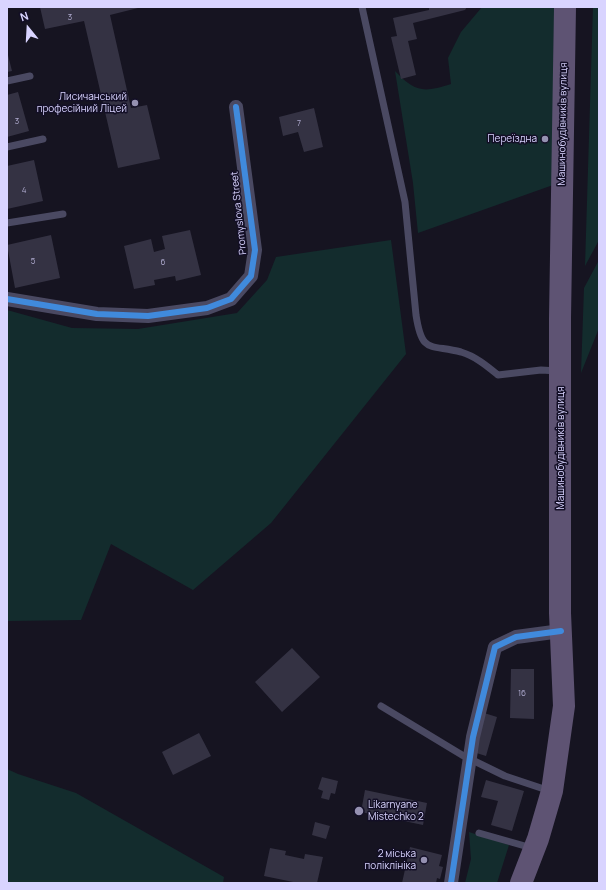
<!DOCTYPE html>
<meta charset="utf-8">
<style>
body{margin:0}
#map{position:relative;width:606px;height:890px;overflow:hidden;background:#161421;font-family:Manrope,sans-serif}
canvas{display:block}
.frame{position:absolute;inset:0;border:8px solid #d9d4ff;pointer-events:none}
.north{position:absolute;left:8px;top:8px;width:40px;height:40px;-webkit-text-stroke:3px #130f26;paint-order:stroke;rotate:342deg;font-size:11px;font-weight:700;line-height:16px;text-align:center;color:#d9d4ff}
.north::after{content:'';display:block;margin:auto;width:14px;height:18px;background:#d9d4ff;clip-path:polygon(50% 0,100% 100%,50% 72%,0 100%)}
</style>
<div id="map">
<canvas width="606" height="890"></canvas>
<div class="frame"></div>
<div class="north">N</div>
</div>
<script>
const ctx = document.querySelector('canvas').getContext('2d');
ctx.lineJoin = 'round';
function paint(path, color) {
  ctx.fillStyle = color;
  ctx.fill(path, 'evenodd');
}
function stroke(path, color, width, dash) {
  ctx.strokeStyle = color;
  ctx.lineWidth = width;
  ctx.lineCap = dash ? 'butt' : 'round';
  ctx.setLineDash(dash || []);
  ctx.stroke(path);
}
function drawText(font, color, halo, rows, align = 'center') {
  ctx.font = font + ' Manrope,sans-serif';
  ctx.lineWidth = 3;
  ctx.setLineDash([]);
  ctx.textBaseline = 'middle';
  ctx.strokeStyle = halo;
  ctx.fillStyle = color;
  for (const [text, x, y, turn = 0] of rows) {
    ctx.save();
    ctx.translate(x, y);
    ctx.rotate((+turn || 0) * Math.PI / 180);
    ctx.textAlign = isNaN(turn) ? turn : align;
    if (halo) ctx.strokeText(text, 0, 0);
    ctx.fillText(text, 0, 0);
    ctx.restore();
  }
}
const green = new Path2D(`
 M482,7H554L553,185L418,233L413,183L395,71C415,92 423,93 451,84L448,58L461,32Z
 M593,7H599V240L585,266Z
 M391,240L406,354L271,523L193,590L111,544L81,620L7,621V310L72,328L138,329L237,313L267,280L276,257Z
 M599,260V328L581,373L584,288Z
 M7,769L18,774L76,793L224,877L223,883H7Z
 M469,832L509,845L497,883H465L471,859Z`);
const building = new Path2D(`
 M40,7H142L110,15L131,108L147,105L160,159L118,168L84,21L45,29Z
 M429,7H467L465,10L413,23L417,39L408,41L416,75L401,79L391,37L397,36L393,18L429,10Z
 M7,51L12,71L7,72Z
 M18,92L29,131L7,137V95Z
 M314,108L323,147L304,152L298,132L283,136L279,117Z
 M34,160L43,201L7,209V166Z
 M190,230L201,275L176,281L175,276L154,280L155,285L134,289L124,246L151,239L154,252L165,249L162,236Z
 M51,235L60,278L15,288L7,245Z
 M292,648L320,677L282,712L255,682Z
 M511,669H534V719L510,718Z
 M481,712L497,717L486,756L470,751Z
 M199,733L211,756L173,775L162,752Z
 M322,777L338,781L335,794L331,793L329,800L321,798L323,791L318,789Z
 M486,780L524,791L512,831L491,825L498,801L481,797Z
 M365,790L427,803L423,825L361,812Z
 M315,822L330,826L326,839L312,835Z
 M410,847L442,855L439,866L443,867L440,879L437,878L436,883H402Z
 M270,848L286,851L285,855L304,859L305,854L323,857L317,883H298L264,876Z`);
const service = new Path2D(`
 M362,7L405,202L416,315C422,354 429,344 461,352C475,356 487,366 498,375L541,370L558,371
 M7,81L30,76
 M7,147L43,139
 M7,223L63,214
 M381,706L462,755L505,776L550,791
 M479,833L532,848`);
const minor = new Path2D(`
 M7,299L97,314L148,316L207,308L231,299L251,276L255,250L236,107
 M451,883L473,737L495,647L516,637L561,631`);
const primary = new Path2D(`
 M521,883L538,839L552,791L564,706L560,613V318L565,7`);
const cycleway = new Path2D(`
 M7,299L97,314L148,316L207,308L231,299L251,276L255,250L236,107
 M451,883L473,737L495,647L516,637L561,631`);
const markers = [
 [135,103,4,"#9591b1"],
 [545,139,4,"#9591b1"],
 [359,811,5,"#9591b1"],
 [424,860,4,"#9591b1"]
];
const numberNames = [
 ["3",70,18],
 ["3",17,122],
 ["7",299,124],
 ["4",24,191],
 ["5",33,262],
 ["6",163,263],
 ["16",522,694]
];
const poiNames = [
 ["Лисичанський",127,97],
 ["професійний Ліцей",127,109],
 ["Переїздна",537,139],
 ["Likarnyane",368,805,"left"],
 ["Mistechko 2",368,817,"left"],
 ["2 міська",416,854],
 ["поліклініка",416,866]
];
const streetNames = [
 ["Машинобудівників вулиця",563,124,-89],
 ["Promyslova Street",239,213,-96],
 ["Машинобудівників вулиця",561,448,-90]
];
paint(green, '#132c2d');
paint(building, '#343243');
stroke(service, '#4a4962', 7);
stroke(minor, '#4a4962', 14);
stroke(primary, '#5e5373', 22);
stroke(cycleway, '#408adc', 6);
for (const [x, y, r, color] of markers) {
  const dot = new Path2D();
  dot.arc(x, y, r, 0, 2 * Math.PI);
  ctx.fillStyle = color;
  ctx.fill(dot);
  stroke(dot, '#130f26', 1.5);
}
drawText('8px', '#b0acd0', null, numberNames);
drawText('10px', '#d9d4ff', '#130f26', poiNames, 'right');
drawText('10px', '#d9d4ff', '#130f26', streetNames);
</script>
